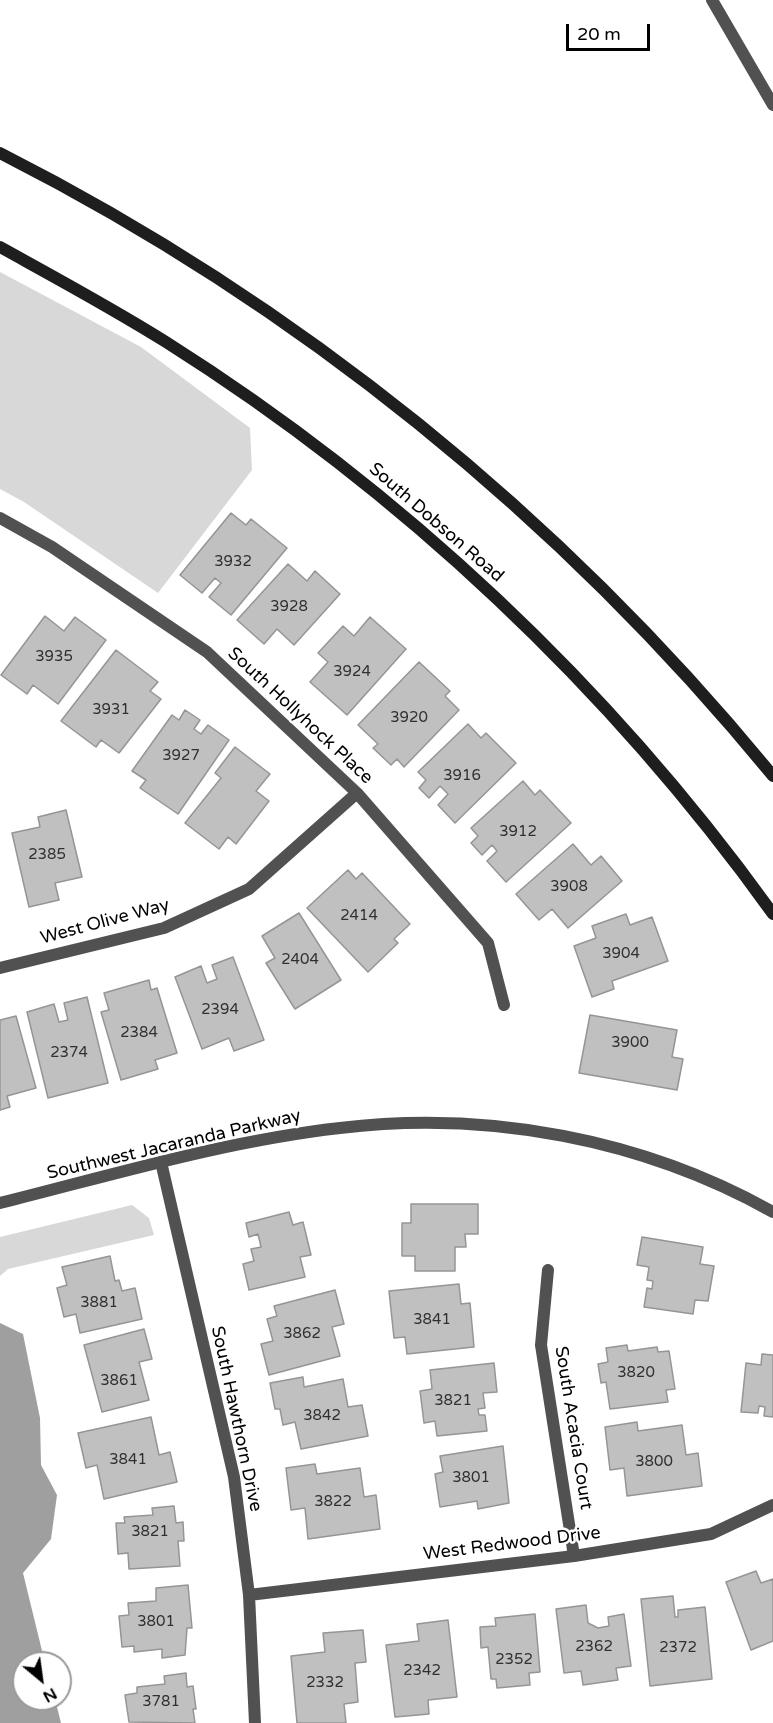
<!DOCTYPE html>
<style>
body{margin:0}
#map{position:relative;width:773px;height:1723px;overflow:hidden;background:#fff;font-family:"Varela Round",sans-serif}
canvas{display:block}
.north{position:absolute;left:12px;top:1651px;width:60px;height:60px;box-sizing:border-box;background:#fff;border:2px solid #999;border-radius:50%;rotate:151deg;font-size:16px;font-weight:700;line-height:24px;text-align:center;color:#000}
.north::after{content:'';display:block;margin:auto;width:21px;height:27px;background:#000;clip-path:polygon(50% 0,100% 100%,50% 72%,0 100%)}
.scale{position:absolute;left:566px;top:24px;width:84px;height:27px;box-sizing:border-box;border:3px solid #000;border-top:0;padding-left:8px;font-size:18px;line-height:21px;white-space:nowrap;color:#000;-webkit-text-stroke:4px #fff;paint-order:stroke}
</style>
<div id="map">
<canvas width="773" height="1723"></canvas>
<div class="north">N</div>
<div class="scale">20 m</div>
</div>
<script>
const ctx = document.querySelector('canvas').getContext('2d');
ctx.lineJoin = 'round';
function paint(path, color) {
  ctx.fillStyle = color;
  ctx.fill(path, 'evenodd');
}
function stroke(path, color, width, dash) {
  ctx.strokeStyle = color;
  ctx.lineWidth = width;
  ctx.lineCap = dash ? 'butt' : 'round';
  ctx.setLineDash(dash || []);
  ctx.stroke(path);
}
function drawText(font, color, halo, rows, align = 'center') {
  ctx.font = font + ' "Varela Round",sans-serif';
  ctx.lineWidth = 5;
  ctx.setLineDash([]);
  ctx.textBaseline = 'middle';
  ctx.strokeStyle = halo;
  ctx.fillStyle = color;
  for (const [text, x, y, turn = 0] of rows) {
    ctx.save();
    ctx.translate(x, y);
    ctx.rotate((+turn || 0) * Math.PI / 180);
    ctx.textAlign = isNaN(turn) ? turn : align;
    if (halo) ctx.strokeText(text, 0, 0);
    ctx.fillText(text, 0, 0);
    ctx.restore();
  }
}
const green = new Path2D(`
 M0,272L141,347L250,428L252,470L158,593L24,502L0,489Z
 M132,1205L149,1218L154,1235L8,1269L0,1276V1237Z`);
const water = new Path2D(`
 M0,1323L23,1334L40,1418L41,1465L57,1495L51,1539L23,1573L45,1663H24V1699H55L61,1723H0Z`);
const building = new Path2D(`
 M231,513L246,525L251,519L287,548L231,615L209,597L221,583L215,578L202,593L180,575Z
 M288,564L307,581L315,571L340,594L294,645L277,629L264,644L237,620Z
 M45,616L64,631L75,617L106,640L58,704L33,685L27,694L1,675Z
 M370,617L406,649L347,715L310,682L328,662L318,653L343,626L354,636Z
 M116,650L158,682L150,691L161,699L119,753L101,740L96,747L61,721Z
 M419,662L450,691L445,696L459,710L404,767L397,759L391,765L373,748L378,744L358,725Z
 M185,710L200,720L194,729L201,734L208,725L229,740L178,814L140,788L146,780L132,771L172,715L179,720Z
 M468,724L481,738L486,733L516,763L455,823L438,805L448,794L440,786L429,798L419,788L426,780L418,772Z
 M235,747L270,774L256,791L269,801L236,844L228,837L219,849L185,823L221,778L215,773Z
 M523,781L535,795L540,790L571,823L506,882L487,861L497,851L492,845L482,855L471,843L478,836L471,828Z
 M66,810L82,877L55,883L59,900L29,907L12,833L40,827L38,817Z
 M573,844L591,865L601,856L622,881L568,928L552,909L539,920L516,894Z
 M348,870L356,879L362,873L410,924L394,939L398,943L368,972L307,908Z
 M299,913L341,980L295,1009L266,963L275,958L262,936Z
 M626,914L630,925L652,917L668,961L612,981L614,989L592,997L574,946L596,938L592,926Z
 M233,957L264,1040L234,1051L229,1038L202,1049L175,977L201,966L207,983L217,979L212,965Z
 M149,980L151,990L157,988L177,1053L155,1060L158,1069L121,1080L101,1012L109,1010L104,993Z
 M87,997L108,1083L48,1098L27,1012L54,1004L59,1022L68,1020L64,1003Z
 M590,1015L677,1030L672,1057L683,1059L677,1090L579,1073Z
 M16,1016L36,1088L7,1096L10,1107L0,1110V1020Z
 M411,1204H478V1234H465L466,1247H455V1271H415V1256H402V1223H411Z
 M289,1212L293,1225L303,1222L311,1255L300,1257L305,1277L249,1290L243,1264L254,1261L251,1249L261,1247L258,1234L249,1237L246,1223Z
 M642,1237L703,1247L700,1264L714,1266L708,1301L695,1300L693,1314L644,1307L647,1288L652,1289L653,1281L647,1280L649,1267L637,1265Z
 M110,1256L115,1281L119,1280L122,1291L135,1288L142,1319L80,1333L76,1314L64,1317L57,1288L67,1285L62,1267Z
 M459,1284L461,1304L470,1303L474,1347L407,1354L405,1337L394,1338L389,1291Z
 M335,1290L344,1324L332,1327L340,1356L269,1375L261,1344L273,1341L267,1319L277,1316L274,1306Z
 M144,1329L152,1359L139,1362L149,1400L102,1412L84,1345Z
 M627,1345L628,1351L657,1347L658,1352L669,1351L675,1389L666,1390L668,1402L610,1409L606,1382L601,1383L598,1364L608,1362L606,1348Z
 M762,1354L773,1355V1417L764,1416L765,1407L759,1406L758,1413L741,1412L746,1363L761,1365Z
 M494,1363L497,1392L483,1393L485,1408L478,1409L479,1415H485L487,1431L437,1436L435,1421L424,1423L420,1391L432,1389L430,1370Z
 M303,1377L304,1387L343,1379L348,1407L362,1405L368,1436L301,1449L295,1422L283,1425L280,1409H275L270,1383Z
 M151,1417L159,1455L170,1452L177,1482L104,1499L97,1465L86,1468L78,1433Z
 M637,1422L638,1431L682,1425L686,1455L698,1453L702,1486L627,1496L624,1468L610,1470L605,1427Z
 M503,1446L509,1503L478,1509L477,1501L440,1507L435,1474L443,1472L440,1456Z
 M315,1464L317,1474L360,1468L364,1497L376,1495L380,1529L308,1539L305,1508L291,1510L286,1468Z
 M174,1506L176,1523L183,1522L184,1541H178L180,1566L129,1569L128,1553L118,1554L116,1523H125L124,1517L153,1515L152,1508Z
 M756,1571L761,1583L773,1579V1641L751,1650L726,1582Z
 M188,1585L192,1628H187L185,1655L162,1658V1649L134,1652V1646L122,1647L119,1616L129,1615L128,1603L156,1601V1588Z
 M673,1596L675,1617H678V1610L705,1607L712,1679L650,1686L641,1599Z
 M586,1605L588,1623L598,1628L609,1626L608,1617L624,1614L631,1666L616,1668L618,1680L583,1685L581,1671L564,1673L556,1609Z
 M535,1614L540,1672L529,1673L530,1685L497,1688L496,1679H491L488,1647L481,1648L480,1627L496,1626L495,1618Z
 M448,1620L457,1697L428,1700L429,1714L395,1717L386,1645L419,1641L417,1624Z
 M363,1630L366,1662L355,1663L358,1702L344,1704L346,1723H297L291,1656L325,1652L323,1633Z
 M186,1673L187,1687L193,1686L196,1709H193L195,1723L129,1722L125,1695L137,1693V1687L165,1684L164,1676Z`);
const minor = new Path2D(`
 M712,0L773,105
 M0,518L52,547L207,652L357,793L488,943L504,1005
 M0,968L164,928L249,889L357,793
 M161,1162L234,1477L249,1595L255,1723
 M548,1270L541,1345L574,1556
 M249,1595L574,1556L711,1534L773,1505`);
const tertiary = new Path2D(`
 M0,1203C112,1175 225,1141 340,1128C488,1110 643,1139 773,1212`);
const secondary = new Path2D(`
 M0,153C298,304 561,517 773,776
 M0,247C56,278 112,308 166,342C402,491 611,688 773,914`);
const numberNames = [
 ["3932",233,562],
 ["3928",289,607],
 ["3935",54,657],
 ["3924",352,672],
 ["3931",111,710],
 ["3920",409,718],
 ["3927",181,756],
 ["3916",462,776],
 ["3912",518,832],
 ["2385",47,855],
 ["3908",569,887],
 ["2414",359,916],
 ["3904",621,954],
 ["2404",300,960],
 ["2394",220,1010],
 ["2384",139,1033],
 ["3900",630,1043],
 ["2374",69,1053],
 ["3881",99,1303],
 ["3841",432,1320],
 ["3862",302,1334],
 ["3820",636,1373],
 ["3861",119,1381],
 ["3821",453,1401],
 ["3842",322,1416],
 ["3841",128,1460],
 ["3800",654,1462],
 ["3801",471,1478],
 ["3822",333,1502],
 ["3821",150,1532],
 ["3801",156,1622],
 ["2362",594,1647],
 ["2372",678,1648],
 ["2352",514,1660],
 ["2342",422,1671],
 ["2332",325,1683],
 ["3781",161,1702]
];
const streetNames = [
 ["South Dobson Road",436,523,41],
 ["South Hollyhock Place",300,716,43],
 ["West Olive Way",105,922,-15],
 ["Southwest Jacaranda Parkway",174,1145,-13],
 ["South Hawthorn Drive",236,1419,78],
 ["South Acacia Court",573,1428,81],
 ["West Redwood Drive",512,1544,-7]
];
paint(green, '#d8d8d8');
paint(water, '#9f9f9f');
paint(building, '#c0c0c0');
stroke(building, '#959595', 1.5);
stroke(minor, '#515151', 12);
stroke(tertiary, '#515151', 12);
stroke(secondary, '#1e1e1e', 12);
drawText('15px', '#303030', null, numberNames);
drawText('18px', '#000', '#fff', streetNames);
</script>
